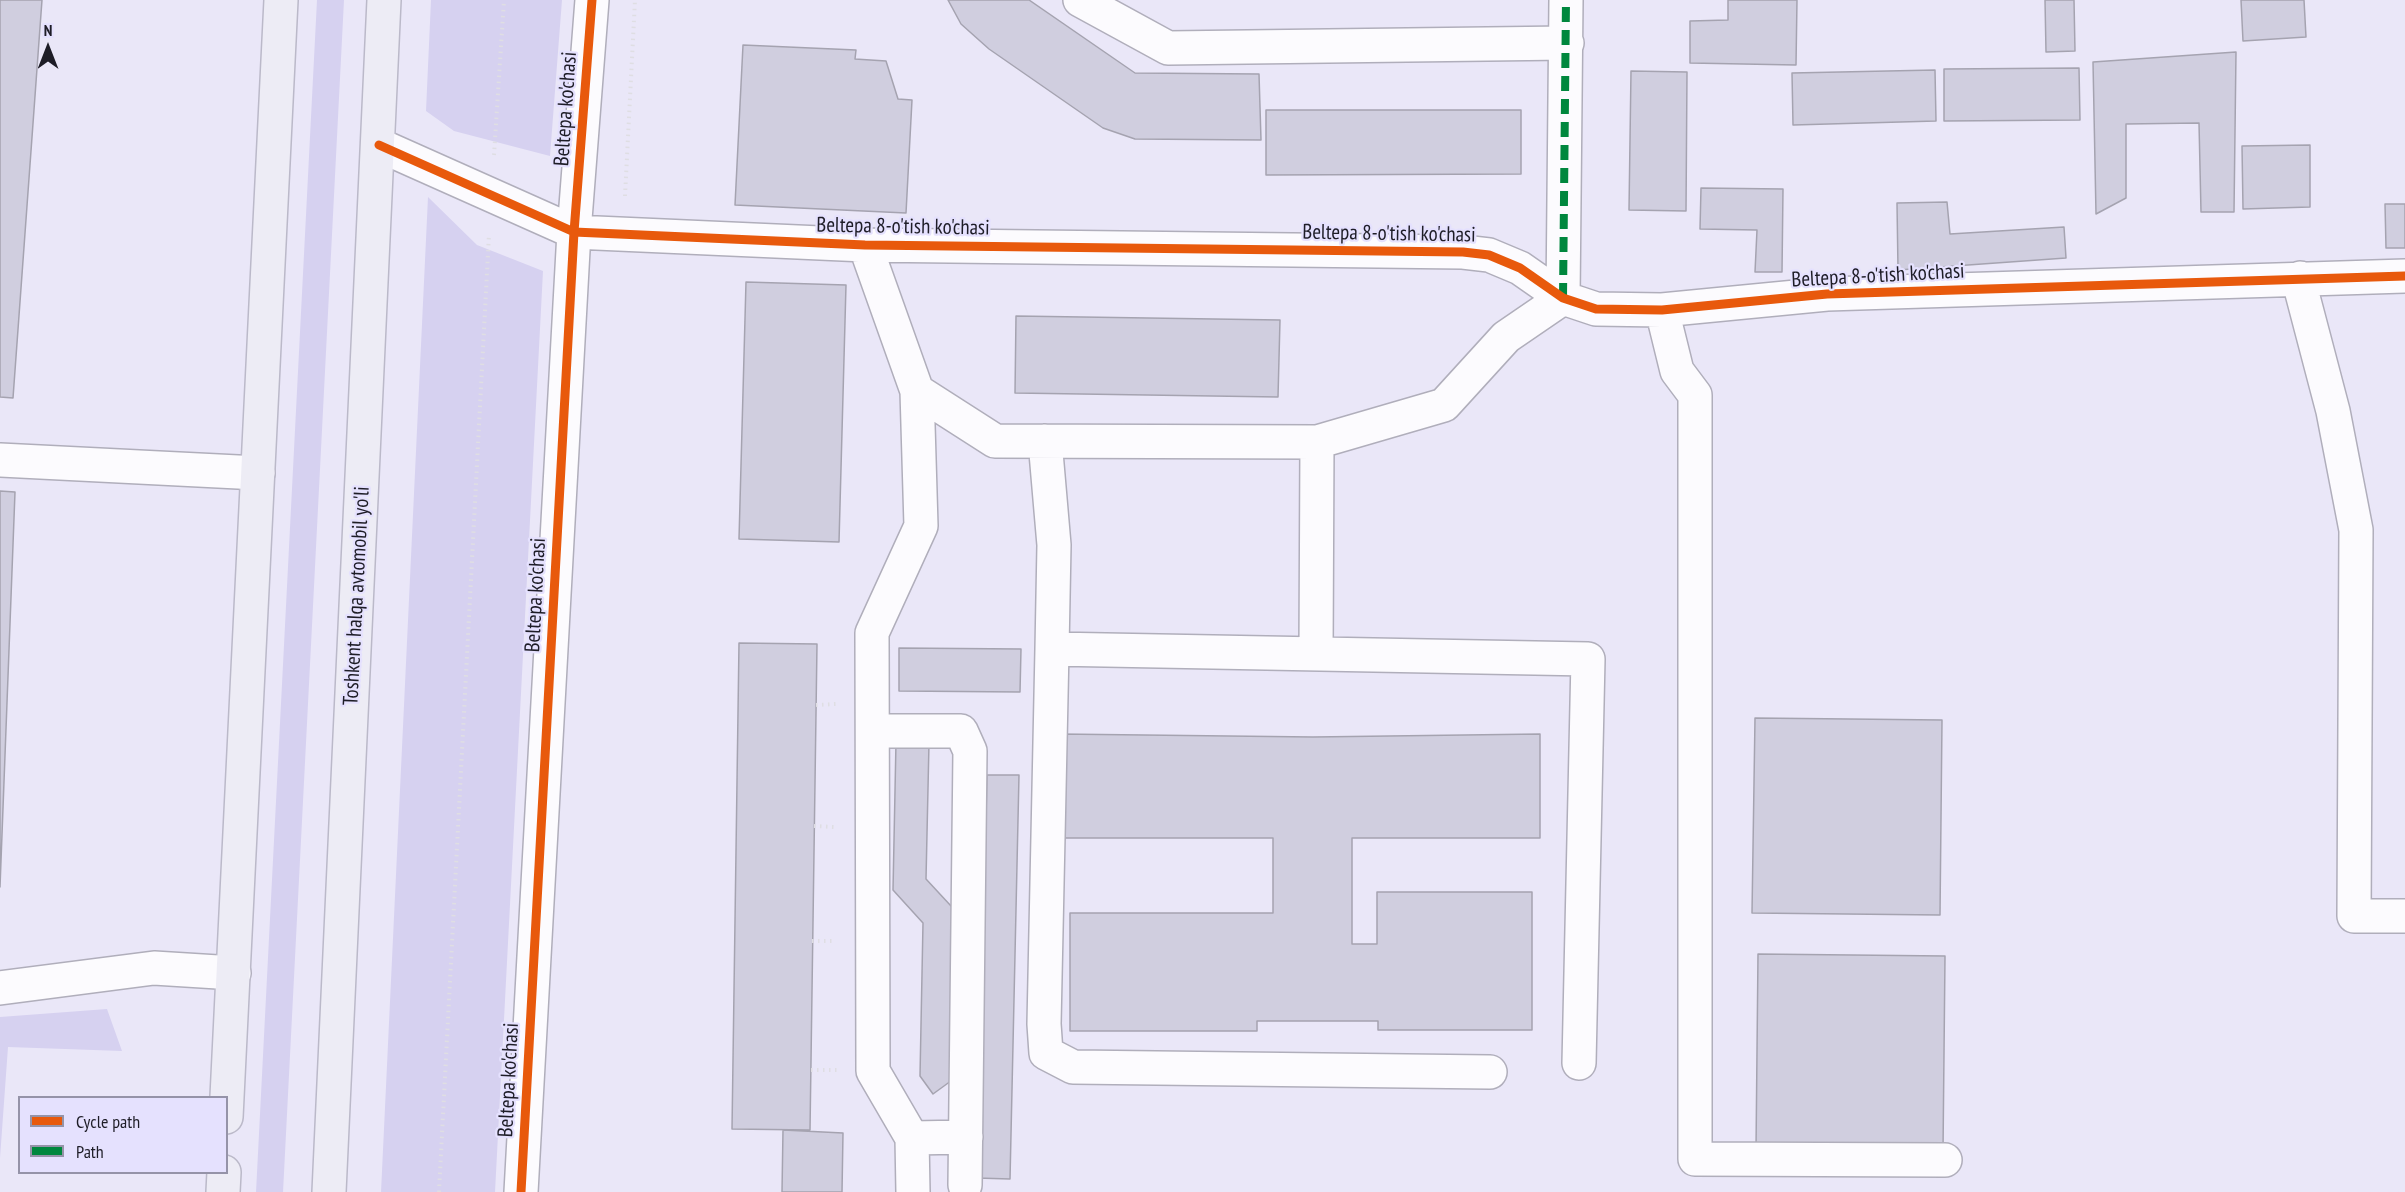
<!DOCTYPE html>
<style>
body{margin:0}
#map{position:relative;width:2405px;height:1192px;overflow:hidden;background:#eae7f8;font-family:"PT Sans Narrow",sans-serif}
canvas{display:block}
.legend{position:absolute;left:18px;top:1096px;width:210px;height:78px;box-sizing:border-box;background:#e5e1fe;border:2px solid #9593a8;margin:0;padding:8px 10px;list-style:none;font-size:18px;color:#1e1d27}
.legend li{display:flex;align-items:center;gap:12px;height:30px}
.legend b{width:30px;border:2px solid #9593a8}
.north{position:absolute;left:18px;top:18px;width:60px;height:60px;-webkit-text-stroke:4px #e5e1fe;paint-order:stroke;rotate:0deg;font-size:16px;font-weight:700;line-height:24px;text-align:center;color:#1e1d27}
.north::after{content:'';display:block;margin:auto;width:21px;height:27px;background:#1e1d27;clip-path:polygon(50% 0,100% 100%,50% 72%,0 100%)}
</style>
<div id="map">
<canvas width="2405" height="1192"></canvas>
<ul class="legend">
<li><b style="height:8px;background:#e8590c"></b>Cycle path</li>
<li><b style="height:8px;background:#00873e"></b>Path</li>
</ul>
<div class="north">N</div>
</div>
<script>
const ctx = document.querySelector('canvas').getContext('2d');
ctx.lineJoin = 'round';
function paint(path, color) {
  ctx.fillStyle = color;
  ctx.fill(path, 'evenodd');
}
function stroke(path, color, width, dash) {
  ctx.strokeStyle = color;
  ctx.lineWidth = width;
  ctx.lineCap = dash ? 'butt' : 'round';
  ctx.setLineDash(dash || []);
  ctx.stroke(path);
}
function drawText(font, color, halo, rows, align = 'center') {
  ctx.font = font + ' "PT Sans Narrow",sans-serif';
  ctx.lineWidth = 4.5;
  ctx.setLineDash([]);
  ctx.textBaseline = 'middle';
  ctx.strokeStyle = halo;
  ctx.fillStyle = color;
  for (const [text, x, y, turn = 0] of rows) {
    ctx.save();
    ctx.translate(x, y);
    ctx.rotate((+turn || 0) * Math.PI / 180);
    ctx.textAlign = isNaN(turn) ? turn : align;
    if (halo) ctx.strokeText(text, 0, 0);
    ctx.fillText(text, 0, 0);
    ctx.restore();
  }
}
const green = new Path2D(`
 M317,0H344L283,1192H256Z
 M431,0H562L550,156L454,131L426,111Z
 M428,197L477,245L543,271L495,1192H381Z
 M107,1009L122,1051L8,1047L0,1158V1017Z`);
const building = new Path2D(`
 M0,0H42L13,398L0,397Z
 M948,0H1029L1135,73L1259,74L1261,140L1135,139L1103,128L989,49L961,24Z
 M1728,0H1797L1796,65L1690,63V21L1728,20Z
 M2045,0H2074L2075,51L2046,52Z
 M2241,0H2304L2306,37L2243,41Z
 M743,45L856,50L855,59L886,61L898,99L912,100L906,213L735,205Z
 M2236,52L2234,212H2201L2199,123L2126,124V198L2096,214L2093,62Z
 M2079,68L2080,120L1944,121V69Z
 M1935,70L1936,121L1793,125L1792,73Z
 M1631,71L1687,72L1686,211L1629,210Z
 M1266,110H1521V174L1266,175Z
 M2310,145V207L2243,209L2242,146Z
 M1701,188L1783,189L1782,272H1755L1757,230L1700,229Z
 M1947,202L1950,234L2064,227L2066,258L1898,270L1897,203Z
 M2385,204H2405V248H2386Z
 M746,282L846,285L839,542L739,539Z
 M1016,316L1280,320L1278,397L1015,393Z
 M0,491L15,492L0,887Z
 M739,643L817,644L810,1130L732,1129Z
 M899,648L1021,649L1020,692L899,691Z
 M1755,718L1942,720L1940,915L1752,913Z
 M1059,734L1313,737L1540,734V838H1352V944H1377V892H1532V1030H1378V1021H1257V1031H1070V913H1273V838H1059Z
 M896,742L929,743L926,879L951,906H958L955,1078L933,1094L920,1076L923,923L893,890Z
 M987,775H1019L1010,1179L977,1178Z
 M1758,954L1945,956L1943,1151L1756,1149Z
 M783,1130L843,1133L842,1192H782Z`);
const path = new Path2D(`
 M494,155L504,0
 M625,196L635,0
 M816,705L836,704
 M814,826L834,827
 M812,941H835
 M811,1070H837
 M439,1192L489,234`);
const minor = new Path2D(`
 M1080,0L1168,48L1567,43
 M379,145L574,232L865,245L1463,252L1489,255L1520,268L1563,298L1596,309L1662,310L1827,294L2405,276
 M865,245L917,391L921,526L872,633L873,1071L912,1138L913,1192
 M2300,278L2302,293L2333,411L2356,530L2354,916H2405
 M1662,310L1677,371L1695,395V1159L1945,1160
 M917,391L995,441L1317,442L1444,405L1506,337L1563,298L1566,0
 M1045,441L1054,545L1052,649L1588,659L1579,1063
 M0,460L258,473
 M1052,649L1044,1024L1046,1053L1073,1067L1490,1072
 M1316,654L1317,442
 M873,731H961L970,751L965,1185
 M0,988L154,968L234,973
 M912,1138L966,1137
 M521,1192L574,232L592,0`);
const highway = new Path2D(`
 M226,1117L281,0
 M223,1192L224,1172
 M329,1192L384,0`);
const quiet = new Path2D(`
 M1563,298L1566,0`);
const cycleway = new Path2D(`
 M379,145L574,232L865,245L1463,252L1489,255L1520,268L1563,298L1596,309L1662,310L1827,294L2405,276
 M521,1192L574,232L592,0`);
const streetNames = [
 ["Beltepa ko'chasi",566,109,-86],
 ["Beltepa 8-o'tish ko'chasi",903,227,1],
 ["Beltepa 8-o'tish ko'chasi",1389,234,1],
 ["Beltepa 8-o'tish ko'chasi",1878,276,-3],
 ["Beltepa ko'chasi",536,595,-87],
 ["Toshkent halqa avtomobil yo'li",357,596,-87],
 ["Beltepa ko'chasi",509,1080,-87]
];
paint(green, '#d6d1f0');
paint(building, '#d0cedf');
stroke(building, '#a5a3b0', 1.5);
stroke(minor, '#b0aebb', 36);
stroke(highway, '#bbb9c9', 36);
stroke(path, '#dfdee3', 4, [1.5, 4.5]);
stroke(minor, '#fcfbfe', 33);
stroke(highway, '#edecf5', 33);
stroke(quiet, '#00873e', 8, [15, 8]);
stroke(cycleway, '#e8590c', 9);
drawText('21px', '#1e1d27', '#e5e1fe', streetNames);
</script>
